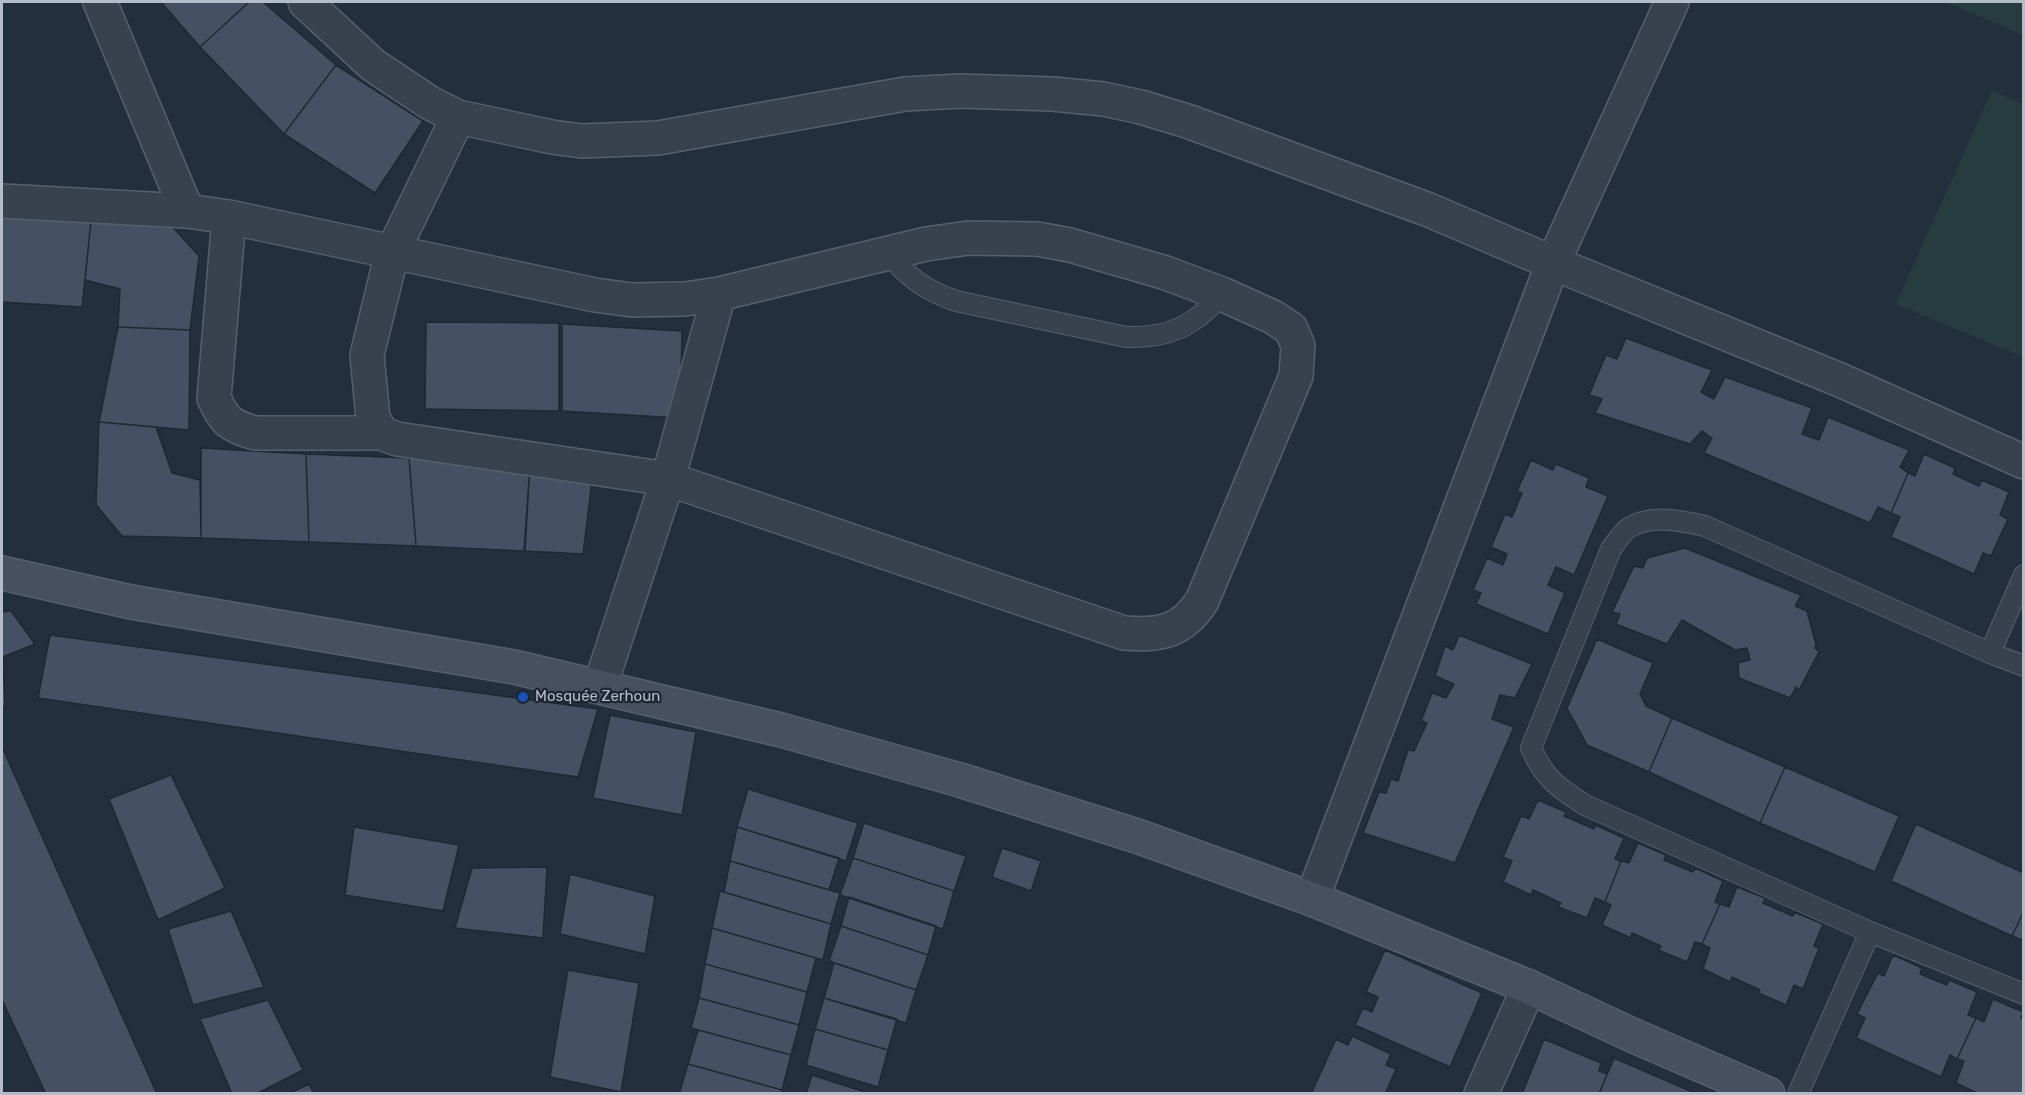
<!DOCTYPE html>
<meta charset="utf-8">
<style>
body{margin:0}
#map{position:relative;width:2025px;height:1095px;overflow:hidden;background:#242f3e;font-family:Rubik,sans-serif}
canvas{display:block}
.frame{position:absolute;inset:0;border:3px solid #b4bcc9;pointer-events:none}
</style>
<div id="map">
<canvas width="2025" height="1095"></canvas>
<div class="frame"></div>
</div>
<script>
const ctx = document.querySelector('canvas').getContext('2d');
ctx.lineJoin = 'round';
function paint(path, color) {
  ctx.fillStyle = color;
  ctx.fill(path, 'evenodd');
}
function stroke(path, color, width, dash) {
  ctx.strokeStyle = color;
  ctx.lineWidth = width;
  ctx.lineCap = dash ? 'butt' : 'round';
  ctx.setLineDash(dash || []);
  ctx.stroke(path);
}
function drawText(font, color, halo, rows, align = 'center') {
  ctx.font = font + ' Rubik,sans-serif';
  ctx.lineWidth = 4.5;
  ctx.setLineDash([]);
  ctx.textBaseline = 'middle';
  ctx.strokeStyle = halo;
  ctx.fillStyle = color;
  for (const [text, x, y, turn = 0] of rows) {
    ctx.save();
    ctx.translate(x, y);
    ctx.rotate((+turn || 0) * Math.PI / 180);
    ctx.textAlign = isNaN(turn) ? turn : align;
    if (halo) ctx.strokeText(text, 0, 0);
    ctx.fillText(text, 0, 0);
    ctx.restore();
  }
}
const green = new Path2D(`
 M1946,2H2023V35Z
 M1992,90L2023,104V357L1896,304Z`);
const building = new Path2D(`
 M161,2H249L200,47Z
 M249,2H263L336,65L284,134L200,47Z
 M336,65L423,121L375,193L284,134Z
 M2,210L91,221L82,307L2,302Z
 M91,221L169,223L199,256L190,330L118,327L120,289L85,280Z
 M426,322L559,323V411L425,409Z
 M562,324L682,331L680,418L562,411Z
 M118,327L190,330L189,430L99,422Z
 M1626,338L1712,370L1701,392L1714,399L1725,377L1812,408L1802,434L1819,440L1828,417L1909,450L1900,467L1908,473L1891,513L1878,507L1870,523L1704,453L1712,438L1702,431L1690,444L1595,413L1602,399L1589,395L1606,355L1617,359Z
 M99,422L156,427L172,473L200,480L201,538L122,536L96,505Z
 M201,448L306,454L309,542L201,538Z
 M306,454L409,458L416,546L309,542Z
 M1924,454L1955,468L1953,474L1979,486L1982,480L2009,492L2000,515L2008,519L1991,556L1983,553L1974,574L1891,537L1900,517L1891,513L1908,473L1915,476Z
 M409,458L530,465L524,551L416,546Z
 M1531,460L1553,470L1556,464L1589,478L1586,487L1608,496L1574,575L1556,567L1548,585L1565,593L1548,634L1476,604L1481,593L1473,590L1487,558L1503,565L1507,554L1491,547L1505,514L1512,517L1522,493L1517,491Z
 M530,465L593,472L583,554L525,551Z
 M1685,548L1801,595L1795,606L1807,611L1816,645L1815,648L1819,652L1799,690L1796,687L1790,698L1739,678L1738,663L1750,660L1747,648L1735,650L1682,620L1667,644L1616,624L1620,614L1612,612L1634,566L1643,568L1647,558Z
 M11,611L35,644L3,657L5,706L2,707V612Z
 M50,635L598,709L578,777L38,698Z
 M1459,635L1532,664L1515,698L1500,695L1492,719L1514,727L1455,863L1363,833L1379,792L1386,793L1391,779L1398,781L1408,750L1414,751L1427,723L1421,721L1432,693L1446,698L1454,684L1435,676L1445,646L1453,650Z
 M1597,639L1653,663L1640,694L1646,706L1672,718L1649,772L1587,745L1567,708Z
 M610,715L696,732L682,815L593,798Z
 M1672,718L1785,767L1760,823L1649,772Z
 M2,747L157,1094H46L2,1000Z
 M1785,767L1899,816L1875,872L1760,823Z
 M171,775L225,888L158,920L109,799Z
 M748,789L858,823L846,861L737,827Z
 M1538,800L1566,812L1564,816L1594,829L1595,825L1624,838L1615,859L1621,861L1605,902L1595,898L1587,918L1558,907L1561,903L1533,890L1531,895L1503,882L1512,861L1503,857L1521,816L1529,819Z
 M864,823L966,856L954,891L853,858Z
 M1916,824L2024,873V911L2012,936L1891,881Z
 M354,827L459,845L443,911L345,895Z
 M737,827L839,858L829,890L730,861Z
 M1638,843L1666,855L1664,860L1693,872L1695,868L1723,881L1715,902L1720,904L1702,944L1695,942L1687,962L1658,950L1661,946L1632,933L1631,938L1602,925L1611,905L1605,902L1621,861L1629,863Z
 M1002,848L1041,861L1031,891L992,877Z
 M853,858L954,891L943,929L840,895Z
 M730,861L840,893L831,924L724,892Z
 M547,867L543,938L455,928L472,868Z
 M570,874L655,896L645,954L560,934Z
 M1737,887L1765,898L1763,903L1793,916L1794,912L1823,924L1814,946L1819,948L1803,989L1794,985L1786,1005L1758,993L1760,990L1732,977L1730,982L1703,969L1710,948L1702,944L1720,904L1729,907Z
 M720,891L831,924L823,960L712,928Z
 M849,897L936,926L928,955L841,926Z
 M231,911L264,987L193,1005L168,929Z
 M2024,911V941L2012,936Z
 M841,926L928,955L916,990L829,961Z
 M712,928L816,958L807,992L705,964Z
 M1385,950L1482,993L1450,1067L1355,1025L1363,1008L1372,1012L1378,997L1366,992Z
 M1893,955L1922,968L1920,974L1947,985L1949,980L1977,992L1968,1015L1976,1018L1957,1059L1950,1055L1941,1077L1856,1038L1865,1018L1857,1014L1878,973L1884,976Z
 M834,963L916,990L906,1023L824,998Z
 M705,964L807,992L799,1025L699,998Z
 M568,970L639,983L621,1092L550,1077Z
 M699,998L799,1025L791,1055L691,1028Z
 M824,998L897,1019L888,1050L815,1029Z
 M1993,999L2023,1012L2021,1018L2024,1019V1094H1979L1956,1083L1964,1061L1957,1059L1976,1018L1984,1022Z
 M268,1000L303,1070L256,1094H232L200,1019Z
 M815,1029L888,1050L878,1087L806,1065Z
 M698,1030L791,1055L782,1090L688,1064Z
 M1352,1036L1391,1054L1386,1065L1396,1069L1385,1094H1311L1336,1039L1348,1045Z
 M1544,1039L1601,1063L1599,1071L1607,1074L1599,1094H1522Z
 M1614,1058L1697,1094H1599Z
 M688,1064L782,1090L781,1094H679Z
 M812,1075L871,1094H806Z
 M309,1084L314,1094H288Z`);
const lane = new Path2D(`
 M888,252C906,277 927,291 956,301L1126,337C1168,338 1194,327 1222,294
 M1990,653L2024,575
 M2024,666L1990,653L1705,526C1682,521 1653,514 1630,527C1623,531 1616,542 1611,549L1531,748C1545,779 1557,787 1585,805L1870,932L2024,994
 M1798,1094L1870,932`);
const street = new Path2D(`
 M100,2L187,211
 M305,2L373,65L430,103L458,117L552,137L582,141L658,138L905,94L960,91L1053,94L1103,99L1141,107L1190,122L1429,210L1553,263L1840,380L2024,462
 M2,201L187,211L229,217L595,295L632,300L685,299L719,294L926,244L968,238L1037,239L1070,245L1166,273L1222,294L1273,317L1291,329L1298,346L1296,376L1202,601C1182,632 1159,636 1124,633L668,479L397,439L381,433L373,418L367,355L392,253L458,117
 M229,217L214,398C224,421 230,426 255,433H381
 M600,686L668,479L719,294
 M1312,899L1553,263L1672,2
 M1481,1094L1529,987`);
const secondary = new Path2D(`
 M2,573L131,602L514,667L781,730L960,780L1137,836L1312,899L1529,987L1632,1035L1768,1094`);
const markers = [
 [523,697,6,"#1a4fb4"]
];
const poiNames = [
 ["Mosquée Zerhoun",535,697]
];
paint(green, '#263c3f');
paint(building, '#455162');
stroke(building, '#1f2835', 1.5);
stroke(lane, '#565f6c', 22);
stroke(street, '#565f6c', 36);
stroke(secondary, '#565f6c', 36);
stroke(lane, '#38414e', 20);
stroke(street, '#38414e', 33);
stroke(secondary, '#465061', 33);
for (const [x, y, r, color] of markers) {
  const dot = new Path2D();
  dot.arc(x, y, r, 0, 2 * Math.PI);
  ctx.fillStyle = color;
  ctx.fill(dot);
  stroke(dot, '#1d2633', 2);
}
drawText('15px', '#b4bcc9', '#1d2633', poiNames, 'left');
</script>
